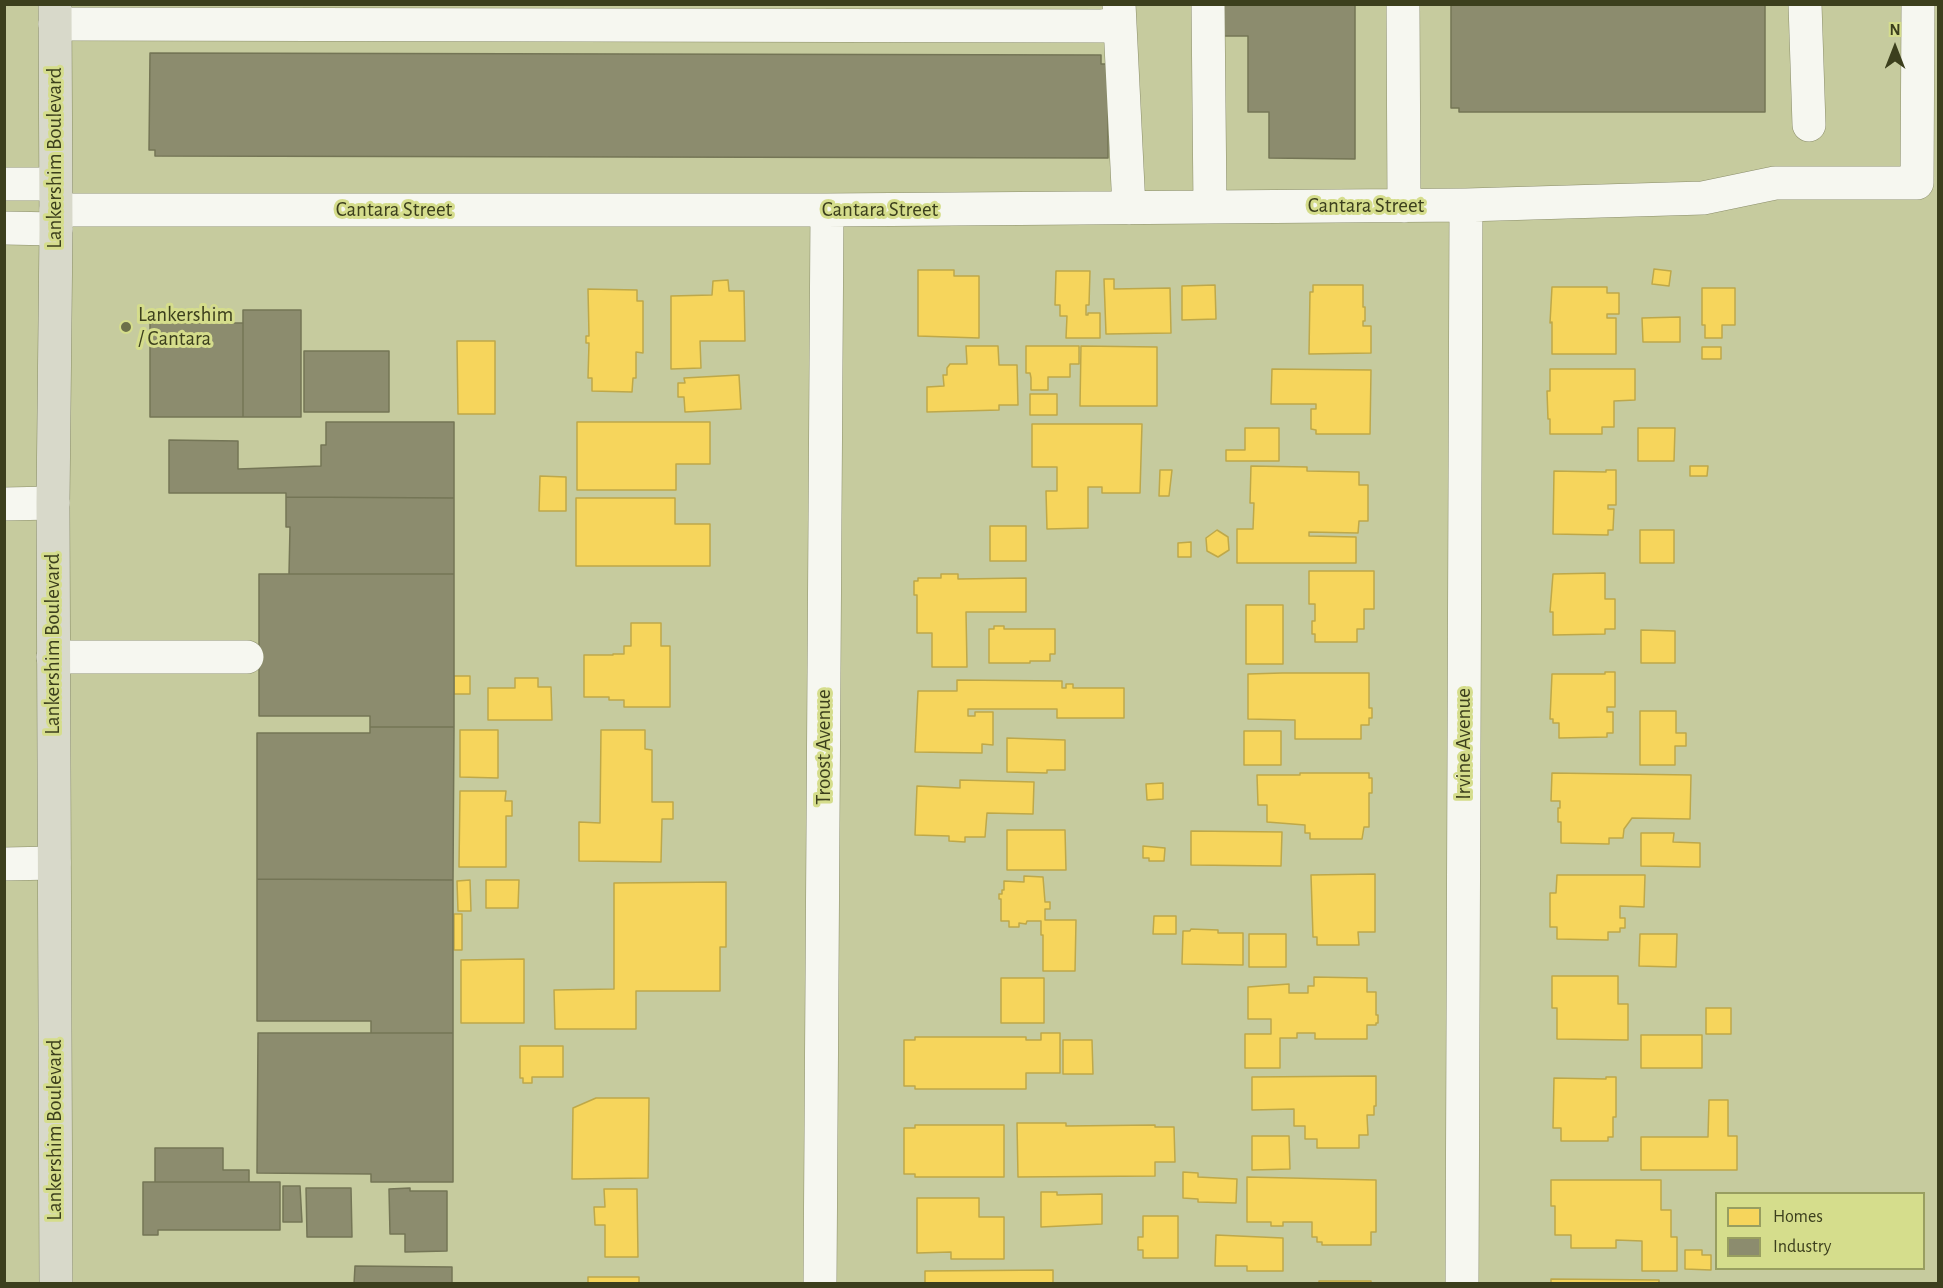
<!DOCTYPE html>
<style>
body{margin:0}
#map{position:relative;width:1943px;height:1288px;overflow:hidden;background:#c6cb9e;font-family:"Alegreya Sans",sans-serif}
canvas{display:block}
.frame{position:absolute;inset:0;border:6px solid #3c3f1d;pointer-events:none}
.legend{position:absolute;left:1715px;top:1192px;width:210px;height:78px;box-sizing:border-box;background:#d5dd8c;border:2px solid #989e60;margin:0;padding:8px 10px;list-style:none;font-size:18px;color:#3c3f1d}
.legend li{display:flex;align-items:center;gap:12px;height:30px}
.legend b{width:30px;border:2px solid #989e60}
.north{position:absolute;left:1865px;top:18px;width:60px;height:60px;-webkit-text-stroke:4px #d5dd8c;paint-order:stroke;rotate:0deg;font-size:16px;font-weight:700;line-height:24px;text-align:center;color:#3c3f1d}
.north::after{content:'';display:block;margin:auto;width:21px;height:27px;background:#3c3f1d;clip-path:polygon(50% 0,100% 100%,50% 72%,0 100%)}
</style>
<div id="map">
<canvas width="1943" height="1288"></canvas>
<div class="frame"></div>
<ul class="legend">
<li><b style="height:16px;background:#f6d55c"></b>Homes</li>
<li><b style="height:16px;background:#8c8c6e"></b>Industry</li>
</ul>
<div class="north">N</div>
</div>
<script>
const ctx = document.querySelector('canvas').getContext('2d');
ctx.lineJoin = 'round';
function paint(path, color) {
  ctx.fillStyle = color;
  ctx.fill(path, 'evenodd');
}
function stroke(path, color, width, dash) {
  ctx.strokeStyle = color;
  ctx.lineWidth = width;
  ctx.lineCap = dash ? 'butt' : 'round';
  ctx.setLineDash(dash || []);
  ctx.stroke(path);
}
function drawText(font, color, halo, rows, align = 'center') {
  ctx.font = font + ' "Alegreya Sans",sans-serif';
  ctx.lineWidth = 6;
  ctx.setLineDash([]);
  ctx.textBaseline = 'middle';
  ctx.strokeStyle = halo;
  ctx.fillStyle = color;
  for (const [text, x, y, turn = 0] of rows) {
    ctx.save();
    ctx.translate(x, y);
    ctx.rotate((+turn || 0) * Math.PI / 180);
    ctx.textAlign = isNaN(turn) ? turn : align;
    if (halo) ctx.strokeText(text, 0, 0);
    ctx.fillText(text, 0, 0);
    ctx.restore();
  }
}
const homes = new Path2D(`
 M1654,269L1671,271L1669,286L1652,284Z
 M918,270H954V276H979V338L918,336Z
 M1056,271H1090L1089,305H1086V315H1088V313H1100V338H1066L1067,316H1060V305H1055Z
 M1104,279H1114V289L1170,288L1171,333L1106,334Z
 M728,280L729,291H744L745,341H700L701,368L671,369V296L712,295L713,281Z
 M1215,285L1216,319L1182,320V286Z
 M1313,285H1363V307H1365V321H1363V326H1371V353L1309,354L1310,292H1313Z
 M1552,287H1607V293H1619V314H1607V318H1616V354H1552V322L1550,323Z
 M1702,288H1735V325H1722V338H1705V325H1702Z
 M588,289L637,290V301H643V353L636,352V378H633L632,392L592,391V378H588L589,343H586V336H589Z
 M1680,317V342H1643L1642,318Z
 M457,341H495V414H458Z
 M966,346H998L999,365H1017L1018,405H999V410L927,412V387L944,386L943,375H947V368L950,364H967Z
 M1026,346H1079V364H1070V377H1048V390H1031V378L1030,373H1026Z
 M1081,346L1157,347V406H1080Z
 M1702,347H1721V359H1702Z
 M1272,369L1371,370L1370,434H1316V430L1311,429V409H1316V404H1271Z
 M1550,369H1635V400L1614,401V427H1602V434H1550V419H1548L1547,391H1550Z
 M739,375L741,409L685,412L684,397H678V383H685L684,378Z
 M1030,394H1057V415H1030Z
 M577,422H710V464H676V490H577Z
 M1032,424H1142L1140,493H1102V487H1088V528L1047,529L1046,491H1057V467H1032Z
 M1245,428H1279V461H1226V450H1245Z
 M1638,428H1675L1674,461H1638Z
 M1251,466L1307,467V471L1359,472V485H1368V521H1359L1358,533L1309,532V536L1356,537V563H1237V529H1253L1254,503H1250Z
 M1690,466H1708L1707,476H1690Z
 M1160,470H1172L1169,496H1159Z
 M1606,470H1616V505H1608V509H1614L1613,530H1608V535L1553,534L1554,471L1606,472Z
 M540,476L566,477V511H539Z
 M576,498H675V524H710V566H576Z
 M990,526H1026V561H990Z
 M1217,530L1228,537L1229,550L1218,557L1207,551L1206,538Z
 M1640,530H1674V563H1640Z
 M1191,542V557H1178V543Z
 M1309,571H1374V609H1364V629H1357V642H1315V634H1312V621H1315V604H1309Z
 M1605,573V599H1615V629H1605V634L1553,635V612H1550L1553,574Z
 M941,574H958V579L1026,578V612H966L967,667H932V633H917V595H914V581H918V578H941Z
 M1246,605H1283V664H1246Z
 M631,623H661V646H670V707H624V700H609V697H584V655H613V654H624V646H631Z
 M994,626H1004V629H1055V654H1050V661H1030V663H989V629H994Z
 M1641,630L1675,631V663H1641Z
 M1605,672H1615V707H1607V712H1613V733H1607V737L1559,738V723H1553V719H1550L1552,674H1605Z
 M1282,673H1369V708H1372V718H1369V725H1361V739H1295V720L1248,719V674Z
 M454,676H470V694H454Z
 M515,678H538V687H551L552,720H488V688H515Z
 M957,680L1062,681V688H1066V684H1073V688H1124V718H1057V709H968V716H975V712H993V745L982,744V753L915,752L918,691H957Z
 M1640,711H1676V733H1686V746H1675V765H1640Z
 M460,730H498V778L460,777Z
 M601,730H645V749L652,750V802H673V819H662L661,862L579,861V822L600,823Z
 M1244,731H1281V765H1244Z
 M1007,738L1065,740V770H1047V773L1007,772Z
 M1300,773H1369V778H1372V793H1369V827H1364L1362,839H1310V833H1305V825L1267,822V805H1258L1257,775H1300Z
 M1552,773L1691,775L1690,819L1632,818L1624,829L1623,838H1609V844L1561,843V822H1558V808H1560V801H1551Z
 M960,780L1034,782L1033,814L987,813L985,837H965V842L949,841V836L915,835L917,786L960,788Z
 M1163,783V799L1147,800L1146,784Z
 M460,791H506L505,801H512V816H506V867H459Z
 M1007,830H1065L1066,870H1007Z
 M1191,831L1282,832L1281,866L1191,865Z
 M1641,833H1674L1673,842L1700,843V867L1641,866Z
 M1143,846L1165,848L1164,861H1149V858H1143Z
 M1375,874V932H1358L1359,945H1317V937H1313L1311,875Z
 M1557,875H1645L1644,907L1620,906V918H1625V928H1620V932H1608V940L1557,939V927H1550V893H1556Z
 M1024,876L1043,877L1045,902H1050V909H1045V920H1076L1075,971H1043V935H1041V921H1027L1026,924L1019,923V927H1009V921H1001V899H999V894H1002V890H1004V881L1024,882Z
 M470,880L471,911H458L457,881Z
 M486,880H519L518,908H486Z
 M726,882V947H720V991H636V1029H555L554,990L614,989V883Z
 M454,914H462V950H454Z
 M1154,916H1176V934H1153Z
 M1191,929L1218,930V933H1243V965L1182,964L1183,931H1190Z
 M1249,934H1286V967H1249Z
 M1640,934H1677L1676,967L1639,966Z
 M524,959V1023H461V960Z
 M1552,976H1618V1004H1628V1040L1557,1039V1008H1552Z
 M1314,977L1367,978V992H1376V1015H1378V1023H1376V1025H1367V1039H1315V1033H1297V1038H1280V1068H1245V1034H1271V1019H1248V987L1289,984V993H1308V986H1314Z
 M1001,978H1044V1023H1001Z
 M1706,1008H1731V1034H1706Z
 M1041,1033H1060V1073H1026V1089H915V1086H904V1040H915V1037H1026V1040H1041Z
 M1641,1035H1702V1068H1641Z
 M1063,1040H1092L1093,1074H1063Z
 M520,1046H563V1077H532V1083H523V1078H520Z
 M1376,1076V1106H1374V1115H1367L1368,1135H1359V1148H1317V1139H1305V1126H1294V1109L1252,1110V1077Z
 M1606,1077H1616V1117H1613V1137H1608V1141H1561V1128H1553L1554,1078L1606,1079Z
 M596,1098H649L648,1178L572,1179L573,1108Z
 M1709,1100H1728V1136H1737V1170H1641V1137H1708Z
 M1017,1123H1066V1126L1155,1125V1127H1174L1175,1162H1155V1176L1018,1177Z
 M915,1125H1004V1177H915V1174H904V1128H915Z
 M1252,1136H1289L1290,1169L1252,1170Z
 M1183,1172L1198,1173V1177L1237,1179L1236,1203L1198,1202V1199L1183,1198Z
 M1247,1177L1376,1180V1232H1371V1245H1322V1242H1317V1237H1312V1222H1283V1226H1271V1222H1247Z
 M1551,1180H1661V1210H1671V1237H1677V1271H1642V1241L1616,1240V1248H1571V1235H1555V1206H1551Z
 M604,1189H637L638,1257H605V1225H595L594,1207H605Z
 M1041,1192H1057V1195L1102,1194V1224L1041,1227Z
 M917,1198H979V1217H1004V1259H951V1252L917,1253Z
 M1143,1216H1178V1258H1143V1250H1138V1237H1143Z
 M1216,1235L1283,1238V1271H1247V1266H1215Z
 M1685,1250H1702V1255H1711V1270L1685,1269Z
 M1053,1270V1284H925V1271Z
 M588,1277H639V1284H588Z
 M1551,1279L1659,1280V1284H1551Z
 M1319,1281H1371V1284H1319Z`);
const industry = new Path2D(`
 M1223,4H1355V159L1269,158V112H1248V36H1223Z
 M1451,4H1765V112H1459V108H1451Z
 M150,53L1101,55V64H1108V158L155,156V150H149Z
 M243,310H301V417H243Z
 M150,323H243V417H150Z
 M304,351H389V412H304Z
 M326,422H454V498L286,497V493H169V440L238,441V469L321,466V445H326Z
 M286,497L454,498V574H289L290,527H286Z
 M259,574H454V727H370V716H259Z
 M370,727H454L453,880L257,879V733H370Z
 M257,879L453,880V1033H371V1021H257Z
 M258,1033H453V1182H371V1174L257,1173Z
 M155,1148H223V1170H249V1182H155Z
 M143,1182H280V1230H158V1235H143Z
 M283,1186H300L302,1222H283Z
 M306,1188H351L352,1237H307Z
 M410,1188V1191H447V1251L405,1252V1234H390L389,1189Z
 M355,1266L452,1267V1284H354Z`);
const minor = new Path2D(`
 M1119,4L1129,208
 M1208,4L1210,207
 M1403,4L1404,206
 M1805,4L1809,125
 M55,24L1102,26L1120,24
 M4,184H55
 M56,210H827L1466,205L1703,198L1775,183H1917L1918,4
 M4,228L56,229
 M4,504L53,503
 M53,657H247
 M4,864L54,863
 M820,1284L827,210
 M1462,1284L1466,205`);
const major = new Path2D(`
 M55,4L56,229L53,503L56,1284`);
const markers = [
 [126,327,6,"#6c704a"]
];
const streetNames = [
 ["Lankershim Boulevard",55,158,-90],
 ["Cantara Street",1366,206],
 ["Cantara Street",394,210],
 ["Cantara Street",880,210],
 ["Lankershim Boulevard",53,644,-90],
 ["Irvine Avenue",1464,744,-90],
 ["Troost Avenue",824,747,-90],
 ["Lankershim Boulevard",55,1130,-90]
];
const poiNames = [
 ["Lankershim",138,315],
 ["/ Cantara",138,339]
];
paint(homes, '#f6d55c');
stroke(homes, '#bea849', 1.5);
paint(industry, '#8c8c6e');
stroke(industry, '#747556', 1.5);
stroke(minor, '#8a8d6a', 34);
stroke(major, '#888c67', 34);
stroke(minor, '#f6f7f0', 33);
stroke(major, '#d8d9ca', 33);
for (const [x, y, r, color] of markers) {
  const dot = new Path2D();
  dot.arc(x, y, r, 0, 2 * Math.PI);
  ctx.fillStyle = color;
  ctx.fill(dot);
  stroke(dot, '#d5dd8c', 2);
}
drawText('21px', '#3c3f1d', '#d5dd8c', streetNames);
drawText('21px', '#3c3f1d', '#d5dd8c', poiNames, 'left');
</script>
